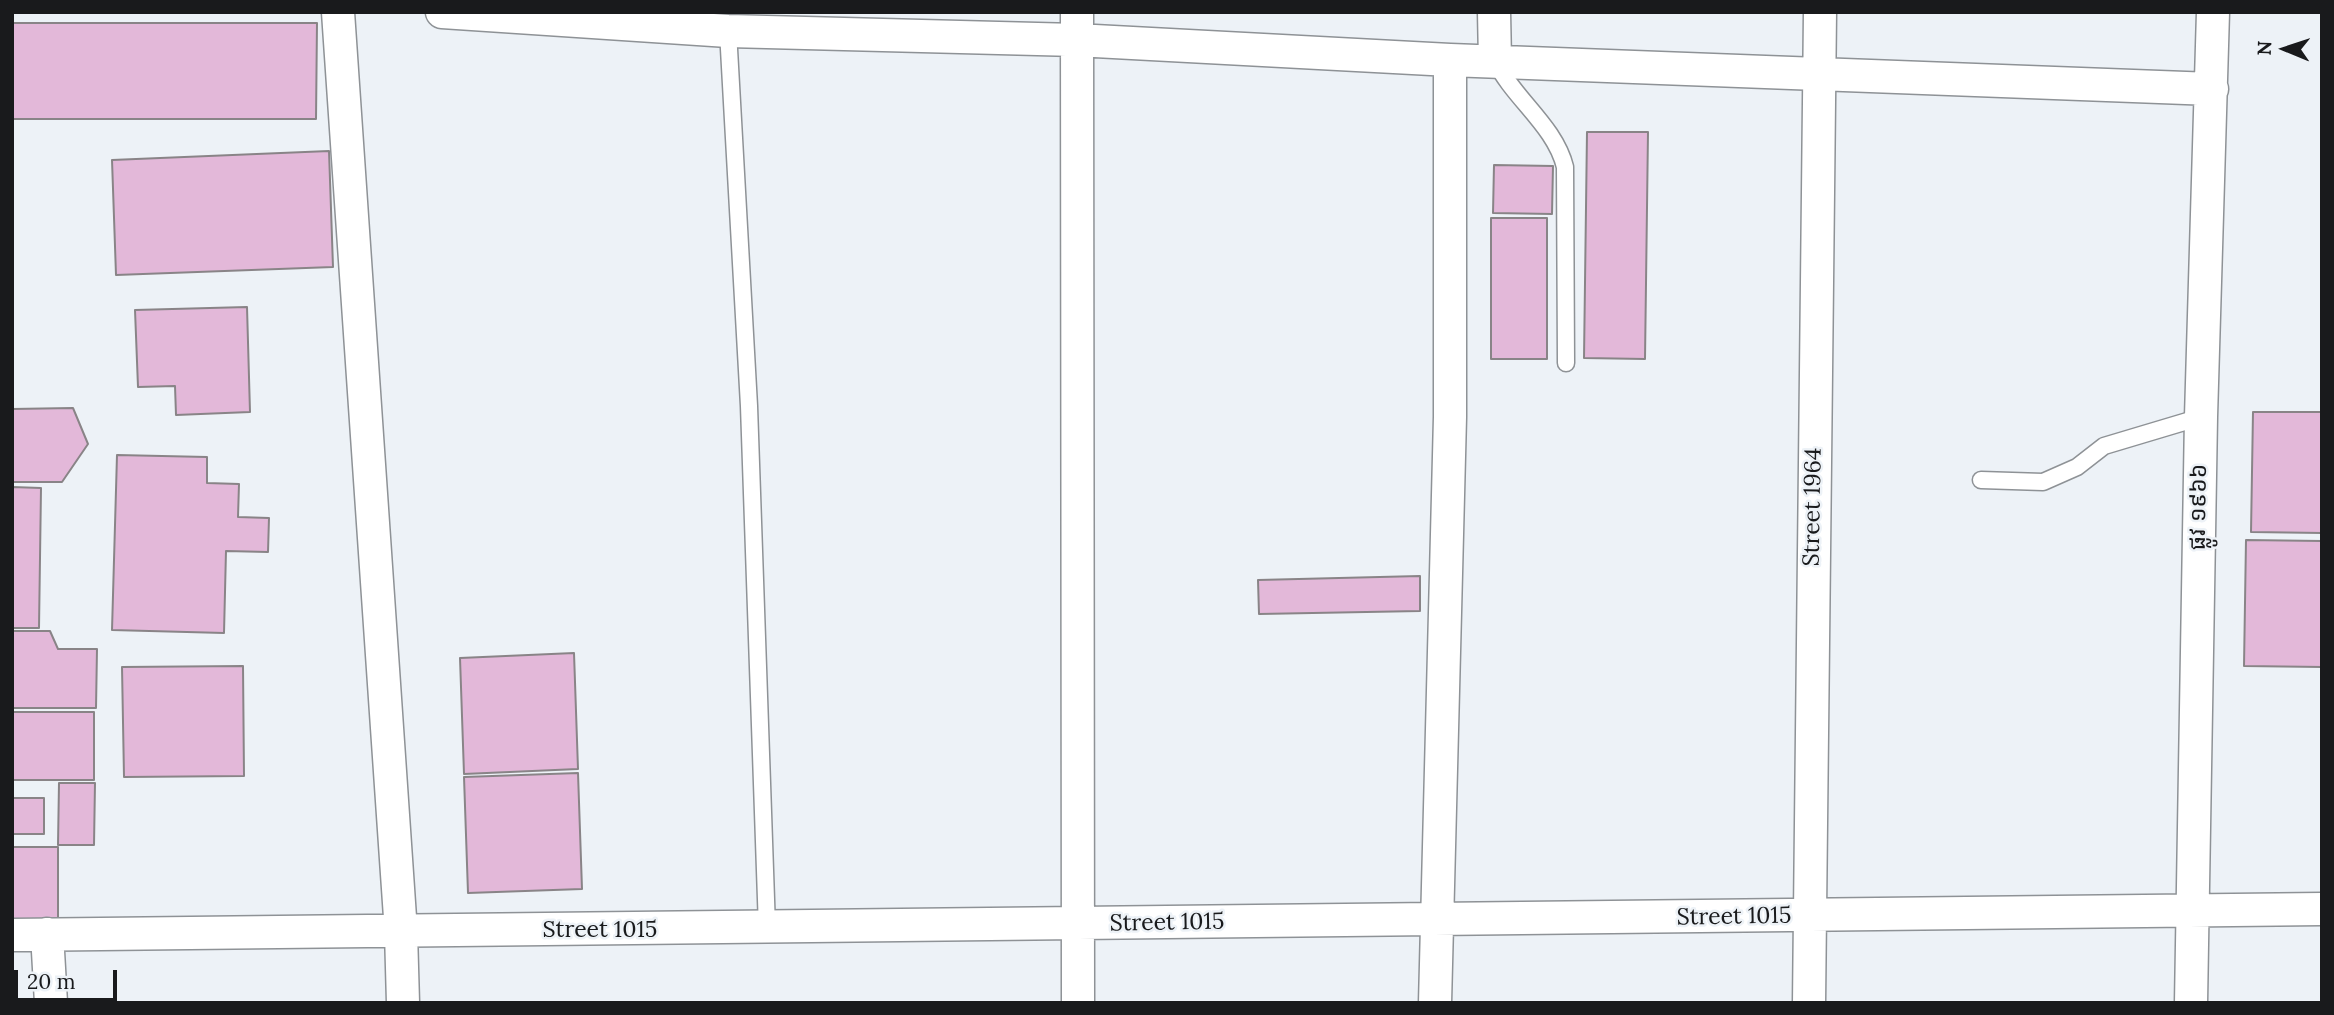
<!DOCTYPE html>
<meta charset="utf-8">
<style>
body{margin:0}
#map{position:relative;width:2334px;height:1015px;overflow:hidden;background:#edf2f7;font-family:Lora,serif}
canvas{display:block}
.frame{position:absolute;inset:0;border:14px solid #191a1c;pointer-events:none}
.north{position:absolute;left:2250px;top:14px;width:70px;height:70px;-webkit-text-stroke:5px #edf2f7;paint-order:stroke;rotate:272deg;font-size:19px;font-weight:700;line-height:28px;text-align:center;color:#191a1c}
.north::after{content:'';display:block;margin:auto;width:24px;height:32px;background:#191a1c;clip-path:polygon(50% 0,100% 100%,50% 72%,0 100%)}
.scale{position:absolute;left:14px;top:970px;width:103px;height:32px;box-sizing:border-box;border:4px solid #191a1c;border-top:0;padding-left:9px;font-size:21px;line-height:24px;white-space:nowrap;color:#191a1c;-webkit-text-stroke:5px #edf2f7;paint-order:stroke}
</style>
<div id="map">
<canvas width="2334" height="1015"></canvas>
<div class="frame"></div>
<div class="north">N</div>
<div class="scale">20 m</div>
</div>
<script>
const ctx = document.querySelector('canvas').getContext('2d');
ctx.lineJoin = 'round';
function paint(path, color) {
  ctx.fillStyle = color;
  ctx.fill(path, 'evenodd');
}
function stroke(path, color, width, dash) {
  ctx.strokeStyle = color;
  ctx.lineWidth = width;
  ctx.lineCap = dash ? 'butt' : 'round';
  ctx.setLineDash(dash || []);
  ctx.stroke(path);
}
function drawText(font, color, halo, rows, align = 'center') {
  ctx.font = font + ' Lora,"Noto Sans Khmer",serif';
  ctx.lineWidth = 5;
  ctx.setLineDash([]);
  ctx.textBaseline = 'middle';
  ctx.strokeStyle = halo;
  ctx.fillStyle = color;
  for (const [text, x, y, turn = 0] of rows) {
    ctx.save();
    ctx.translate(x, y);
    ctx.rotate((+turn || 0) * Math.PI / 180);
    ctx.textAlign = isNaN(turn) ? turn : align;
    if (halo) ctx.strokeText(text, 0, 0);
    ctx.fillText(text, 0, 0);
    ctx.restore();
  }
}
const building = new Path2D(`
 M12,23H317L316,119H12Z
 M1587,132H1648L1645,359L1584,358Z
 M329,151L333,267L116,275L112,160Z
 M1494,165L1553,166L1552,214L1493,213Z
 M1491,218H1547V359H1491Z
 M247,307L250,412L176,415L175,386L138,387L135,310Z
 M73,408L88,444L62,482H12V409Z
 M2253,412H2322V533L2251,532Z
 M117,455L207,457V483L239,484L238,517L269,518L268,552L226,551L224,633L112,630Z
 M12,487L41,488L39,628H12Z
 M2246,540L2322,541V667L2244,666Z
 M1420,576V611L1259,614L1258,580Z
 M12,631H50L58,649H97L96,708H12Z
 M574,653L578,769L464,774L460,658Z
 M243,666L244,776L124,777L122,667Z
 M12,712H94V780H12Z
 M578,773L582,889L468,893L464,777Z
 M59,783H95L94,845H58Z
 M12,798H44V834H12Z
 M12,847H58V920H12Z`);
const service = new Path2D(`
 M728,31L749,406L767,928
 M1495,61C1514,99 1555,126 1565,167L1566,363
 M1981,480L2043,482L2077,467L2104,446L2201,417`);
const minor = new Path2D(`
 M338,12L401,932L403,1003
 M442,12L728,31L1076,40L1450,60L2212,89
 M1077,12L1078,1003
 M1494,12L1495,61
 M47,934L51,1003
 M12,935L2322,909
 M1435,1003L1450,417V60
 M1809,1003L1820,12
 M2191,1003L2201,417L2213,12`);
const streetNames = [
 ["Street 1964",1813,507,-89],
 ["ផ្លូវ ១៩៦៦",2199,507,-89],
 ["Street 1015",1734,917,-1],
 ["Street 1015",1167,923,-1],
 ["Street 1015",600,930]
];
paint(building, '#e3b8d9');
stroke(building, '#898487', 2);
stroke(service, '#8e9296', 19);
stroke(minor, '#8e9296', 35);
stroke(service, '#fff', 16);
stroke(minor, '#fff', 32);
drawText('23px', '#191a1c', '#edf2f7', streetNames);
</script>
